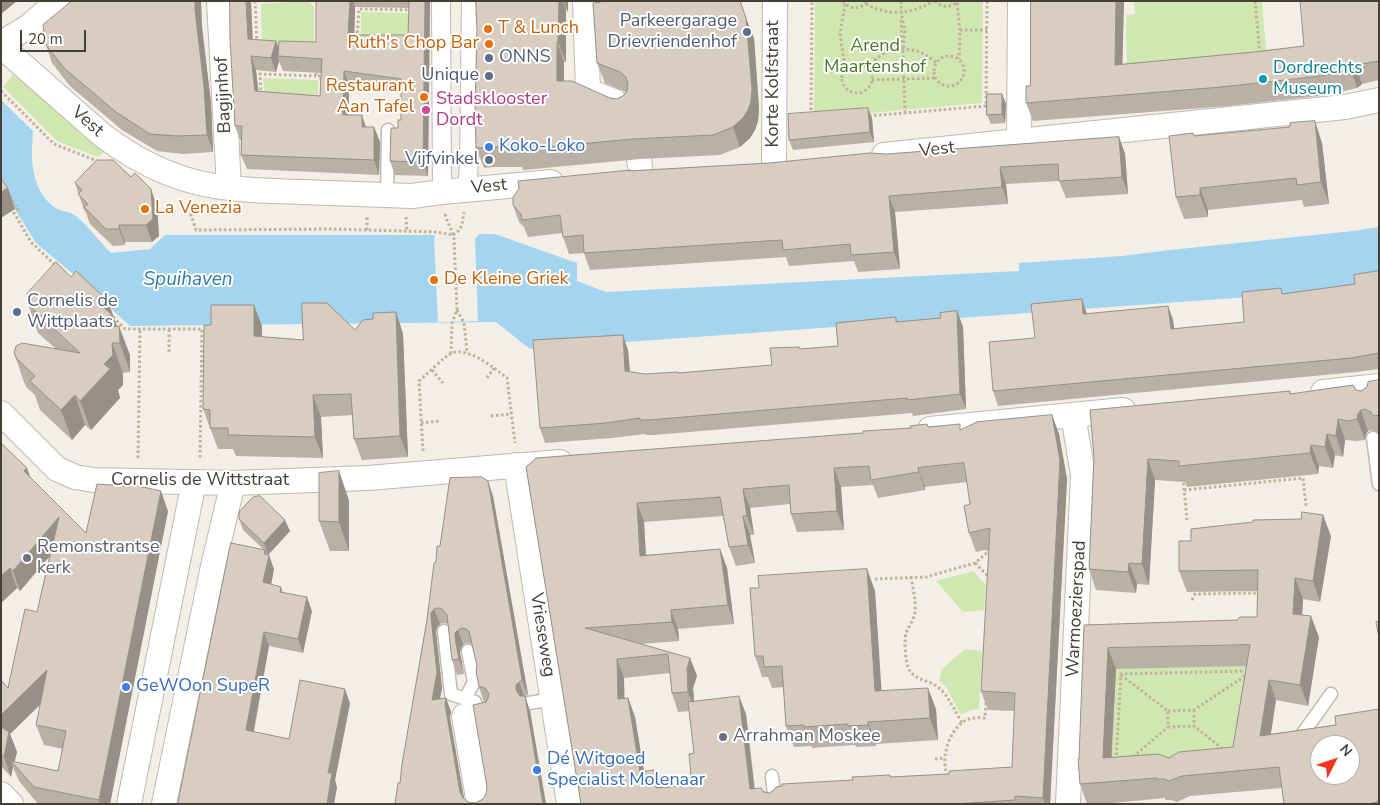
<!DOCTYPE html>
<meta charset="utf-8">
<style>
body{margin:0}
#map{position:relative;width:1380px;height:805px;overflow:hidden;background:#f3efe7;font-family:"Nunito Sans",sans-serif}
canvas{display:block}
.frame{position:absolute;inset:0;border:2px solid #463f36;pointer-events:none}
.north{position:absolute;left:1310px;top:735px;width:50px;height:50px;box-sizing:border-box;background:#fff;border:1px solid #b5b2af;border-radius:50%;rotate:49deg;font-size:14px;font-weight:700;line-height:20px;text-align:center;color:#463f36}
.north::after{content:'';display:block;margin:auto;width:18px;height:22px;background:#f6331c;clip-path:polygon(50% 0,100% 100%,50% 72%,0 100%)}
.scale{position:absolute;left:20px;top:30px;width:66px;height:22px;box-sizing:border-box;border:2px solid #463f36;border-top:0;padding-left:6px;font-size:15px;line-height:18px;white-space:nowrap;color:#463f36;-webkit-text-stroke:4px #fff;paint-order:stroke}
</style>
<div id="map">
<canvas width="1380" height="805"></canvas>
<div class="frame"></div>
<div class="north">N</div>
<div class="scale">20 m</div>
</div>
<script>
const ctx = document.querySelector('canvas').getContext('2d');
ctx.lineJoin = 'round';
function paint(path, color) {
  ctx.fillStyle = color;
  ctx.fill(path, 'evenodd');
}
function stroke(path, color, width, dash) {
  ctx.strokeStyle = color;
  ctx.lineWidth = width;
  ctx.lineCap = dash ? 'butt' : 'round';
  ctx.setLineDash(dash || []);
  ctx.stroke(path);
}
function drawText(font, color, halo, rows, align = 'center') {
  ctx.font = font + ' "Nunito Sans",sans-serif';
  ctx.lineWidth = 4;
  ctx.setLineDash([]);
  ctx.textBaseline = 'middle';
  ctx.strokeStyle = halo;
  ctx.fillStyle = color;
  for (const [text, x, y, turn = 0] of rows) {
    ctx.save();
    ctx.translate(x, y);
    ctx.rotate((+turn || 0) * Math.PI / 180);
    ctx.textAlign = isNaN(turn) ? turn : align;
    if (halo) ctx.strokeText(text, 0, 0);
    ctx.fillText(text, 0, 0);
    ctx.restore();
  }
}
const green = new Path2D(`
 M309,1L314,7V44L309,47L262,44L261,4Z
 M815,1H983L982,103L814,118Z
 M1134,1H1262L1267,63L1307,61L1127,80L1126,15L1135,14Z
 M361,12L409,13V35H361Z
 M13,75L107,150L98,157L57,141L3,87Z
 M263,78L318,80V103L265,100Z
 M973,571L986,585L984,610L963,612L936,581Z
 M965,649L982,651L979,709L970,710L961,715L945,685L939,681L942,669Z
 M1257,665L1241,768L1111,779L1116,669Z`);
const water = new Path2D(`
 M1,100L33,131C31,159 30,188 54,207C61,212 70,211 76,216C88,226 99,241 111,253L150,249L165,235H434L435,238L475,239L479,234H495L577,263V281L606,292L1019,271V263L1122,256L1170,250L1353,231L1379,227V286L1360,289L530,349L496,322L130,326L72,273L36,243L1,187Z`);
const pier = new Path2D(`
 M434,238L475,239L478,321L438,322Z`);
const path = new Path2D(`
 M255,1L257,43
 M843,1C850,10 860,10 868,1
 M901,1V12L905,31L903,50L905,113
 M935,1C942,8 951,8 958,1
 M1255,1L1260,55
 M957,3L960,30L959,59
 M845,4L840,34L845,67
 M866,4C890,17 911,14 934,1
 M901,20L902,44
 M960,30H987
 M357,38L359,9L413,10
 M934 71a15 15 0 1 1 30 0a15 15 0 1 1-30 0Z
 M842 78a15 15 0 1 1 30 0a15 15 0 1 1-30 0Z
 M868,68C879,50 904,45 922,53C927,55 931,59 936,62
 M316,73V76H321V82
 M872,80L935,78
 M1,91L54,144L97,161
 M261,95L260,74L316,76
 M811,115L812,1
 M869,116L986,106L987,1
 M10,196L18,209L14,213L31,242L56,266
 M189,204L190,212L196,230L332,229L436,232L453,235
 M445,214C447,223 452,229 454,238L457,310L452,323L451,353
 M406,217L407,231
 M367,230V215
 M453,235C463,229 462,223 464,212
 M457,310L464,323L467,352
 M113,317L125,329H202L200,459
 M169,352V329
 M432,370L443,383
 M487,378L494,368
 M491,416L511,414
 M421,423L441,421
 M423,451L419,381C425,376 446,355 452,353C469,347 494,368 507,378L515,443
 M138,458L140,330
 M1183,478L1187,520
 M1184,490L1303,478L1306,506
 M975,563L989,577
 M911,577C913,588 916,601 915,612C914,620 909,626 906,633C904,642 905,663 910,671C917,681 930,680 939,688C948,695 956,713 962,723
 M875,579L926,577L975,563L988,552L987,545
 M1192,600L1195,594L1260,593
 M1121,675L1168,711V727L1194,726L1224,750
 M1194,710V726
 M1168,711L1194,710L1248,674
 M1133,757L1168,727
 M935,759L944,758
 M1116,760L1121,674L1249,671
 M946,776C946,770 944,762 945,756C947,741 956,720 974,718C977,717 982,718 985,718L986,702`);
const service = new Path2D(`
 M387,196L388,130
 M1373,438L1379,484
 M444,631L451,694L475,702L477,712L486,710
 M465,699L474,682L468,651
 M529,703L553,699
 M1296,743L1331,694
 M772,776L775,804`);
const pedestrian = new Path2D(`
 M441,1L442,192
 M467,189L469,163L471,1`);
const minor = new Path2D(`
 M219,1L229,188
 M585,1L588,91L614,101
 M1,43L28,27L58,1
 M1,46L102,135C139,163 183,184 230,188C254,191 278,191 302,192C339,193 375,195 412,196L442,192L551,182
 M1019,142L1020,1
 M884,155L1345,107L1379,100
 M639,159L641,173
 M774,166L775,1
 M1323,392L1379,386
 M1,413L57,469L75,477L94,480L233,483L368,478L560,462
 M930,429L1123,410
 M516,465L569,804
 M464,716L479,804
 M1,794L11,804
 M129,804L194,482
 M164,804L213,566L233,483
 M1068,804L1083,475L1073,415`);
const wall = new Path2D(`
 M72,1H201L202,27L211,103L213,152L183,154L157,151L122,130L70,86L52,63L46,45Z
 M230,1H251L253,40L276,41L278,47L316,42V1H430L428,176L395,175L390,161L398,128L401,120V93L349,86V115L366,127H374L380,142L379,175L247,169L241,155V140H240L235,126ZM355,7L409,8L408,35H354ZM279,61L283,71L321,73L320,96L258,91L256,70L276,72Z
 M476,1H568V12L566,9V62H564V81L610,98L616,99L623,96L626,92L605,83L597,63L754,38L759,109L758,121L755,130L750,138L740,147L720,155L640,159L523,170L522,167H495L484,168L476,148L477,30Z
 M1031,1H1124L1122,64L1254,52L1304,46L1379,1V80L1362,84L1357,88L1327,95L1228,106L1033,121L1026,103L1030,86Z
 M1002,94L1006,104L1005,123L991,124L987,115Z
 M872,118L874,142L793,150L789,140Z
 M1194,136L1322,143L1329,204L1304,207L1302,200L1208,210V217L1184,219L1176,197Z
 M1119,137L1125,154L1128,194L1066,198L1059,181L1006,184L1008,204L895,212L900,269L858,272L854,261L789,266L786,257L590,270L584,253L569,254L563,237L562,233L528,237L524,227L519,222L513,205L631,171L769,163Z
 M75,183L157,206L159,236L152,242H125V245L113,246L90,224L86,213L84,210Z
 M1379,271V369L1356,372L998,406L993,391L1035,338L1087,314L1168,306L1173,320L1174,329L1244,322L1283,294L1355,284Z
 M71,277L108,301L117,326L130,355V372L123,373V385L118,390L120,398L91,430L85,425L72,440L40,410L35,395L27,388L24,382L14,353L55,348L38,333L28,304L30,301L27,294Z
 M957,311L963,327L966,409L913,416L912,413L654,435H646L645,434L612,438L545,443L540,428L628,350L630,372L645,374L679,373L772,365L799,347L800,349L838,346L896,317L898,322L941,318Z
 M396,312L403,334L408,457L362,460L354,439L352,415L321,417L323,458L236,456L233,449H218L203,409L262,326V337L303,340L355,330L373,319Z
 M1379,380V433L1372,430L1368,431L1366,434L1365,440L1356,441L1345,440L1343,457L1335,455L1333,468L1319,466L1318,474L1187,487L1185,482L1155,480L1149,585L1137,584L1136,593L1096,590L1089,569L1094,457L1290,391L1291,394L1356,390L1361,391Z
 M1052,415L1059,434L1067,479L1050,804H581L526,467L928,427L962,429ZM967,482L970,504L969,533L976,552L989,549L981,691L988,710L1014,711L1012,767L949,774L891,777L769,793L755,789L746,714L694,701L693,688L697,676L690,658L640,644L679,641L678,629L734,624L727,568L720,549L646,555L644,522L723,516L729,547L736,566L755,563L750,535H754L750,508L790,504L791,514L797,532L844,530L841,487L873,485L878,498L925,490V487ZM670,673L672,693L678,712L689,711L694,753L692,785L661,788L654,770L644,771L635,717L628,698H624V678Z
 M1,443L29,476L86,533L168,511L110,804H38L19,781L13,767L11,777L1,766V680L8,688L37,612L49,557L20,591L17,588L1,603ZM41,704L36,725L44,745L63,749L58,771L14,762L17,752L10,734Z
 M339,471L349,501V551H330L319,521Z
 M493,496L528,694V695L525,696L530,711L546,804H395L400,783L436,562L440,546ZM444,623L448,624L452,660L457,675L464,674L460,653L461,648L463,645L467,643L472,644L477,666L479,687L484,702L487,787L486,794L483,799L475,803L468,802L464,799L450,718L451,712L446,698H440L442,688L436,632L437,627L440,624Z
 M239,519L290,531L268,555L266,553L274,569L271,584L281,587L283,592L312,611L303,653L269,646L254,732L289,739L350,703L335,780L337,788L178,804L263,549L243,530Z
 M1331,536L1320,602L1303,599L1302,615L1319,637L1308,706L1276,700L1271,734L1336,725L1379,709V804H1284L1282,788L1190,796L1177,802L1171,800H1165V798L1102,804H1087L1080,784L1084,625L1237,620L1257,617L1258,591L1187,592L1179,571L1191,541ZM1246,666L1233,747L1169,758L1112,757L1116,669Z
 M867,569L875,591L881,691L936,709L938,740L876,744V746L856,747L855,745L812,748L811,746L794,747L786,726L784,687L772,688L768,677H762L755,656L759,588Z`);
const shadedWall = new Path2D(`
 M1,1H17L1,14Z
 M195,1H201L202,27L211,103L213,152L207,135L195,10Z
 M246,1H251L253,54L248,39Z
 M350,1H353L355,7L354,49L348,35Z
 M425,1H430L428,176L423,162Z
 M559,1H563L566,9V62L558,42Z
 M564,1H568V12Z
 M1116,1H1124L1122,83L1115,65Z
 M746,18L754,38L759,109L758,121L755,130L750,138L740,147L733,127Z
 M276,41L281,55L278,56L279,61L276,72L271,58Z
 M557,42L564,62V101L557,81Z
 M251,56L256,70L260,106L255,91Z
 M1355,65L1362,84L1357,88L1351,69Z
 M344,71L349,86L348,130L343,115Z
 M1002,94L1006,104L1005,123L1002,114Z
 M868,108L872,118L874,142L870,132Z
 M362,115L367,130L362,127Z
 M1315,121L1322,143L1329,204L1321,182Z
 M374,127L380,142L379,175L374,160Z
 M1119,137L1125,154L1128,194L1122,177Z
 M1000,167L1006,184L1008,204L1002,187Z
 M8,188L15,209L1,218V192Z
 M1200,188L1208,210V217L1200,195Z
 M151,189L157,206L159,236L152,242L146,225Z
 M889,196L895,212L900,269L894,252Z
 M119,225L125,242V245L119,229Z
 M1082,299L1087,314H1083Z
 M108,301L118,330L119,326L130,355V372L120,343L102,306Z
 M254,305L262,326V357L254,336Z
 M1168,306L1173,320L1176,344L1171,329Z
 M957,311L963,327L966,409L960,394Z
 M396,312L403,334L408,457L400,436Z
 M623,335L628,350L631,386L625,371Z
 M112,343L123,373V385L118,390L120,398L91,430L80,401L104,364Z
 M75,395L85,425L72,440L61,410Z
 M313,395L321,417L323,458L315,437Z
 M1361,410L1368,431L1366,434L1365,440L1357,419L1358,414Z
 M1052,415L1059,434L1067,479L1050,804H1045L1043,798Z
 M1338,419L1345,440L1343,457L1336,436Z
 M1327,434L1335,455L1333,468L1325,447Z
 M1311,445L1319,466L1318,474L1310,453Z
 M1148,459L1155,480L1149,585L1142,564Z
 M27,468L34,488L24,471Z
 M834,468L841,487L844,530L837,511Z
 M918,468L925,487V490L919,472Z
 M339,471L349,501V551L339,522Z
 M488,481L493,496L528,695L522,680Z
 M743,489L750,508L754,535L747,516Z
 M161,491L168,511L110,804H100L99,800Z
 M637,503L644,522L647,575L640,556Z
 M1323,515L1331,536L1320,602L1313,581Z
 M743,516L750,535L755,563L748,545Z
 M59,517L66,537L20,591L13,571Z
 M285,520L290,531L268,555L264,543Z
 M720,549L727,568L734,624L728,605Z
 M265,550L268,559L269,555L274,569L269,596L263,582Z
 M1129,563L1137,584L1136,593L1128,572Z
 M10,568L17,588L1,603V576Z
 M867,569L875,591L883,713L875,691Z
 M1295,578L1303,599L1301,635L1293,614Z
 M307,597L312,611L303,653L298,639Z
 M434,609L440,624L437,627L436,632L442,688L437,714L432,700L431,617V613Z
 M671,610L678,629L679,641L672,622Z
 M1311,616L1319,637L1308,706L1300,685Z
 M458,630L463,645L461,648L460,653L464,674L459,659L455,638V633Z
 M264,632L269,646L251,744L246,730Z
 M1108,648L1116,669L1110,779L1103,758Z
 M690,658L697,676L693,688L695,711L688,692L687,669Z
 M617,659L624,678L625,718L618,699Z
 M47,670L55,690L10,734L17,752L14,764L11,761L13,767L11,777L4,757L1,742V715Z
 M1269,680L1276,700L1267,757L1260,736Z
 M519,682L524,696L522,700L516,690V685Z
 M928,688L936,709L938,740L930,718Z
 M345,689L350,703L335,780L337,788L334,804H327L328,773Z
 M525,696L530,711L546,804H543Z
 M739,696L746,714L756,804L750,789Z
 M446,698L451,712L450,718L465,804L460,792L445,704Z
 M628,698L635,717L647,791L640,772Z
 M868,722L876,744V746L868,725Z
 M654,770L661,789L656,788Z`);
const building = new Path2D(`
 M72,1H195V10L204,86L207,135L177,136L150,134L116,112L64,68L46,45L43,25Z
 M230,1H246L248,39L276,41L271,58L251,56L255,91L320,96L322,59L278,56L279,41L316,42V1H350L348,35H408L409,1H425L423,162L390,161L391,128H398V120H401V79L344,71L343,115H362V127H374V160L241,155L242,126H235L230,39Z
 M476,1H559L558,42H557V81H572L610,98L616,99L623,96L627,91L628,84L626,77L620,72L597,63L593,3L601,2V1H740L746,18L752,89L751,102L748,110L743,118L733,127L713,135L633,139L515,150V147H488L476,148L475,106L477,30Z
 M1031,1H1116L1115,65L1254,52L1304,46L1300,1H1379V61L1355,65L1351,69L1321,76L1221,87L1026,103V86H1030Z
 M987,94H1002V114L987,115Z
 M868,108L870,132L789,140L788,114Z
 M1315,121L1321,182L1297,185L1296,178L1200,188V195L1176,197L1169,136L1193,133L1194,136L1290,127V123Z
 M1119,137L1122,177L1059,181L1058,164L1000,167L1002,187L889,196L894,252L851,255L850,244L783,250L782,240L584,253L583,235L563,237L560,215L522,220L521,214L513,205V197L519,189L518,181L631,170L629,171L769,163L870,153L886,154Z
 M97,160H113L131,177L135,173L151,189L153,219L146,225H119V229H106L84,207L88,204L78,194L82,190L75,183Z
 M1,178L8,188L1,192Z
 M56,262L71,277L76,271L108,301L102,306L111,314L112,327L119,326L120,343H112L113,355L104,364L110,369L80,401L75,395L61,410L30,381L35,376L17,359L14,353L16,346L22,343L80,353L28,304L32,299L27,294Z
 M1379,271V353L1351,358L993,391L989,342L1035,338L1031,304L1082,299L1083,314L1168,306L1171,329L1244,322L1242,292L1281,288L1282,294L1355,284L1354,275Z
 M302,303H327L355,330L363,320L373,319V313L396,312L400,436L354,439L351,394L313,395L315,437L228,435V428H210V410L203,409L204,325H211V305H254V336L303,340Z
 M957,311L960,394L907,400V398L649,420H640V418L606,423L540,428L533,340L623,335L625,371L645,374L678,372V373L772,365L770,348L799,347L800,349L838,346L836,323L896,317V322L941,318L940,313Z
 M1379,380V415L1373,416L1371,412L1365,409L1361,410L1358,414L1357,419L1348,421L1338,419L1336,436L1327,434L1325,447L1311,445L1310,453L1179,466V461L1148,459L1142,564L1129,563L1128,572L1089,569L1094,457L1090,410L1290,391V394L1353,385L1356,390L1361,391L1367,387L1368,382Z
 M1052,415L1060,460L1043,798L1015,796V800L954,804H581L526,467L536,458L863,433V431L911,428L910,426L927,424L928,427L960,424V430L977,422ZM964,463L970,504L964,506L969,533L990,528L981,691L1015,693L1012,767L949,771V774L890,777V775L852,777L853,780L782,784V786L776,787L773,791L769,793L764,792L761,788L750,789L739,696L688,702L694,753L689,754L692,785L656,788L654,770L640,772L628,698L618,699L617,659L668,654L672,693L688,692L687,669L690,658L585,628L672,622L671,610L728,605L720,549L640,556L637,503L720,497L729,547L748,545L743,516H747L743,489L789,485L791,514L837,511L834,468L869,466L871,480L919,472L918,468Z
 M1,443L27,468L24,471L86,533L97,484L124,486L125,483L161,491L99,800L34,787L11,761L58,771L66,731L36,725L47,670L1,715V680L8,688L25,609L37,612L59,517L13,571L10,568L1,576Z
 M339,471V522L319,521V473Z
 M482,477L488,481L522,679V680L519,682L516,685V690L520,696H525L543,804H395L398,783H400L402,764L427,620L434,563L436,562L437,546H440L450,478ZM438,608L442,609L447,615L452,660L459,659L455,638V633L458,630L462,628L466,629L469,631L477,666L476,671L479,687H483L486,689L489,694L488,698L486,702L473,705L487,787L486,794L483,799L475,803L468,802L463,798L460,792L445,704L446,698L432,700L437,673L431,617V613L434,609Z
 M260,496L285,520L264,543L239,519V512L253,497Z
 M1302,512L1323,515L1313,581L1295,578L1293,614L1311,616L1300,685L1269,680L1260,736L1336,725L1335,716L1379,709V801L1369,804H1284L1279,767L1182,776L1169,781L1164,779H1158L1157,778L1080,784L1078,759H1079L1084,625L1237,620L1240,617H1257L1258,570L1179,571V541H1191V529L1253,522V520L1301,519ZM1250,645L1233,747L1179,752L1169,758L1158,754L1103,758L1108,648ZM1320,745H1350V775H1320Z
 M231,543L265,550L264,554L269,555L263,582L281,587L280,592L307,597L298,639L264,632L246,730L289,739L300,680L345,689L328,773H332L327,804H178Z
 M867,569L875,691L928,688L930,718L868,722V725L848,726V724L804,727V725L786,726L782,666L764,667L763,656H755L750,588H759L758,576Z
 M1379,621V638L1376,622Z
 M1,727L9,732L4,757L1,754Z`);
const markers = [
 [488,29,5,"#e8710a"],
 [747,32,5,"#5c6f8a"],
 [489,44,5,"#e8710a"],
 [489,58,5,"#5c6f8a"],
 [489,76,5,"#5c6f8a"],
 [1263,79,5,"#0f9aa8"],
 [424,97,5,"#e8710a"],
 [426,110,5,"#d1479c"],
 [489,147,5,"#3f7fe0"],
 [489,160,5,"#5c6f8a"],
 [145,209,5,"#e8710a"],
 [434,280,5,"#e8710a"],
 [17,312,5,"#5c6f8a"],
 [27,558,5,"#6b7280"],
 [126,687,5,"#3f7fe0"],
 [723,737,5,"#6b7280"],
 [537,770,5,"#3f7fe0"]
];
const serviceNames = [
 ["Parkeergarage",737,22],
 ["Drievriendenhof",737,43],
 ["ONNS",499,58,"left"],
 ["Unique",479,76],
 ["Vijfvinkel",479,160],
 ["Cornelis de",27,302,"left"],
 ["Wittplaats",27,323,"left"]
];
const foodNames = [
 ["T & Lunch",498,29],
 ["Ruth's Chop Bar",479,44,"right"],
 ["Restaurant",414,87,"right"],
 ["Aan Tafel",414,108,"right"],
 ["La Venezia",155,209],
 ["De Kleine Griek",444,280]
];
const parkNames = [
 ["Arend",875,47],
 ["Maartenshof",875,68]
];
const cultureNames = [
 ["Dordrechts",1273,69],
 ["Museum",1273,90]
];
const streetNames = [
 ["Korte Kolfstraat",774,84,-90],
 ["Bagijnhof",224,95,-93],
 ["Vest",87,122,41],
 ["Vest",937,150,-6],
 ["Vest",489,187,-5],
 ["Cornelis de Wittstraat",200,481],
 ["Warmoezierspad",1077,609,-87],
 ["Vrieseweg",542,635,81]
];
const hotelNames = [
 ["Stadsklooster",436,100],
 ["Dordt",436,121]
];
const shopNames = [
 ["Koko-Loko",499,147],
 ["GeWOon SupeR",136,687],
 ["Dé Witgoed",547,760],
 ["Specialist Molenaar",547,781]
];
const worshipNames = [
 ["Remonstrantse",37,548],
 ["kerk",37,569],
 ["Arrahman Moskee",733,737]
];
const waterNames = [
 ["Spuihaven",188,280]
];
paint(green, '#d1e7b1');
paint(water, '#a4d4ef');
paint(pier, '#f3efe7');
stroke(service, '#c1b9ad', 15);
stroke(pedestrian, '#c1b9ad', 20);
stroke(minor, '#c1b9ad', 26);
stroke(path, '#c0b19b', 3, [2.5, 2.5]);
stroke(service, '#fff', 12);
stroke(pedestrian, '#fff', 18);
stroke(minor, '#fff', 24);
paint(wall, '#bab0a5');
paint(shadedWall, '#979086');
paint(building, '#d8cdc0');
stroke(building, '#979086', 1);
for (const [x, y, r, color] of markers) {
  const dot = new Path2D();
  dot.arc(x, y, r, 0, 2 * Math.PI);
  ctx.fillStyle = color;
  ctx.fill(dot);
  stroke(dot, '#fff', 2);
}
drawText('18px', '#4e5e75', '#fff', serviceNames, 'right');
drawText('18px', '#c56008', '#fff', foodNames, 'left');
drawText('18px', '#4b772a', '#fff', parkNames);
drawText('18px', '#0d838f', '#fff', cultureNames, 'left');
drawText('18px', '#463f36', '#fff', streetNames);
drawText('18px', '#b23c85', '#fff', hotelNames, 'left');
drawText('18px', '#366cbe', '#fff', shopNames, 'left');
drawText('18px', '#5b616d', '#fff', worshipNames, 'left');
drawText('italic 19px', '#2f7aa8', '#fff', waterNames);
</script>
